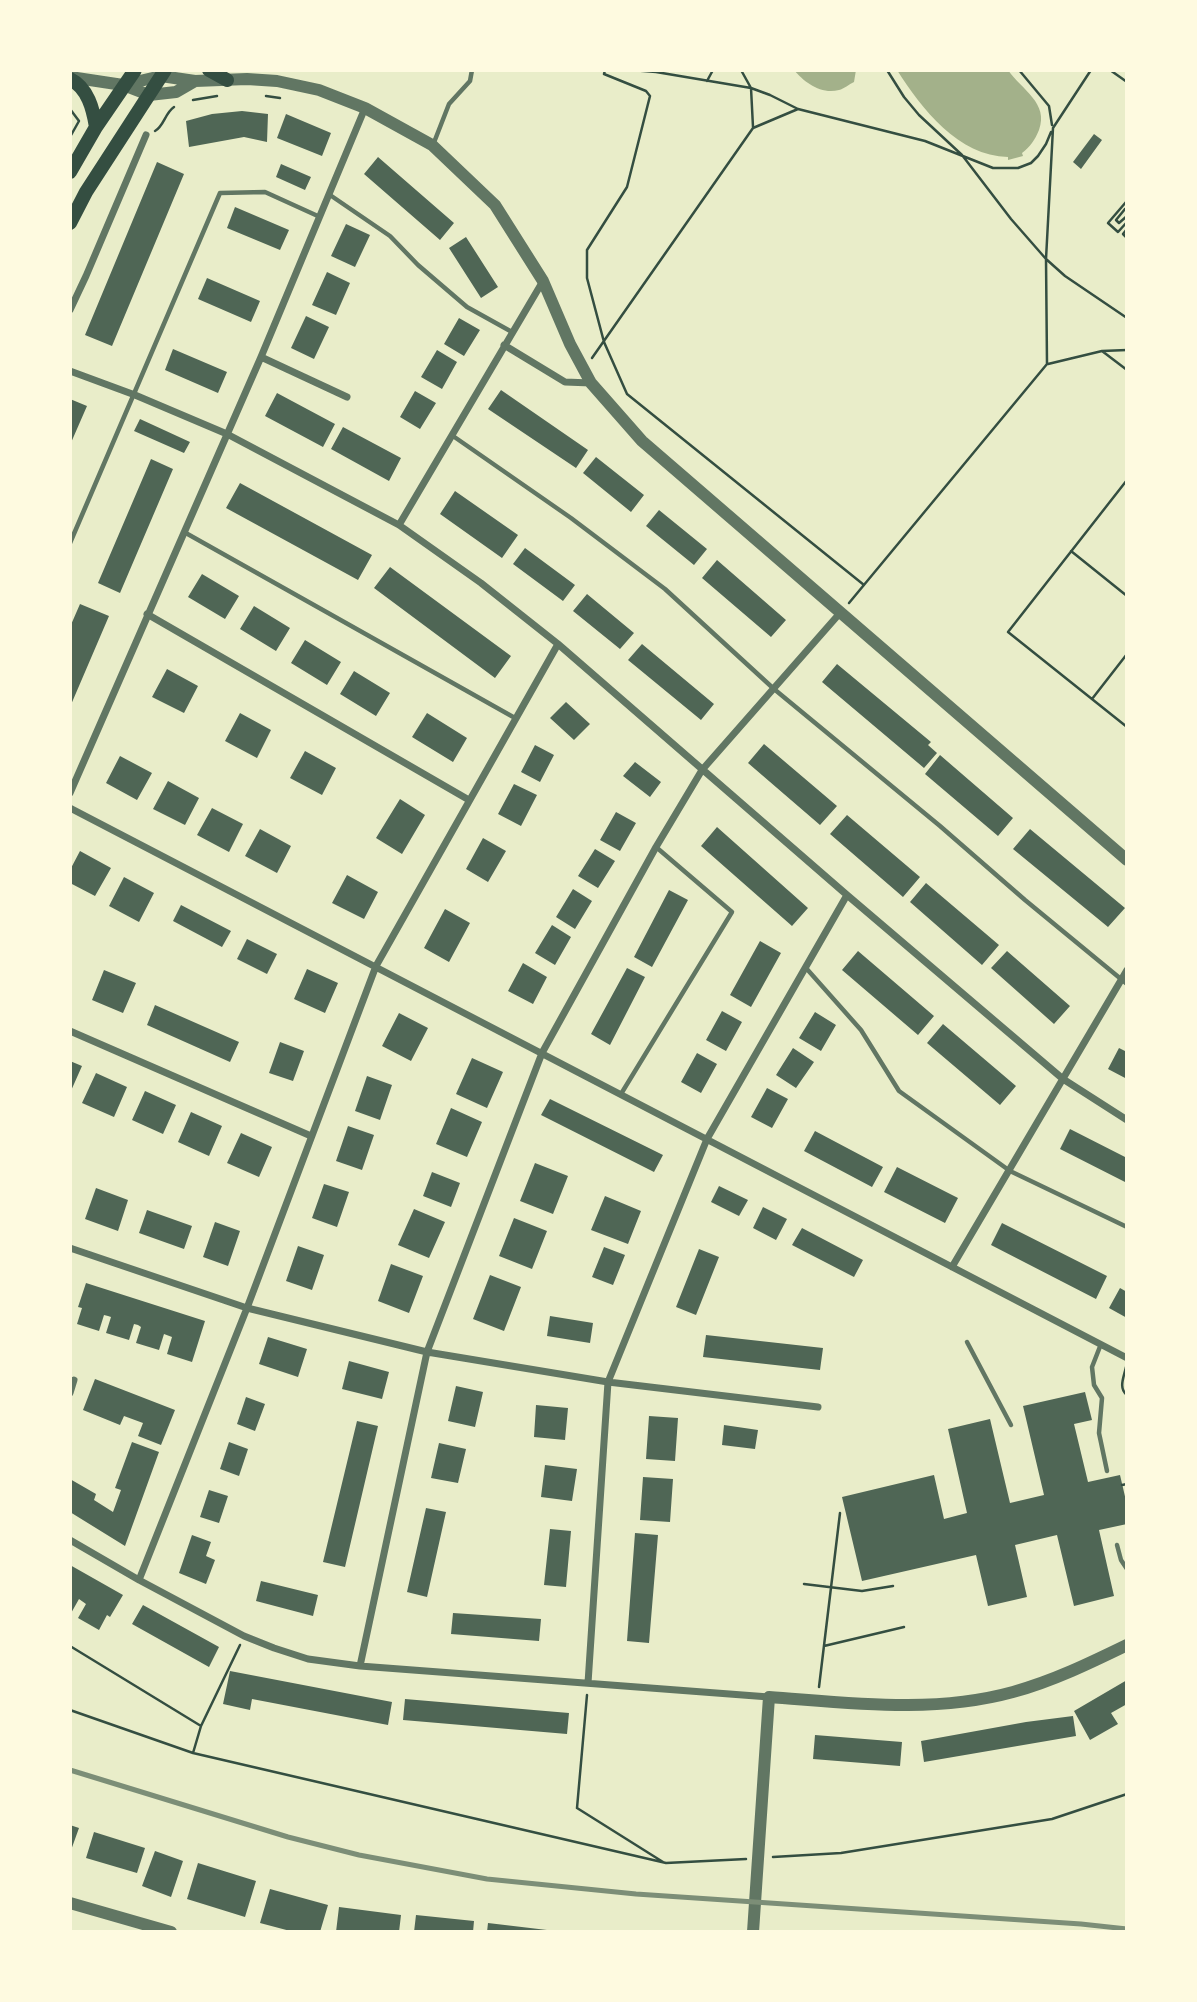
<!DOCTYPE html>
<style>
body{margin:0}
#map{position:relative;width:1197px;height:2002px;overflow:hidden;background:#e9edc9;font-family:"Sofia Sans Condensed",sans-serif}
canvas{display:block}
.frame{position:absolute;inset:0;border:72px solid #fefae0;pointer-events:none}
</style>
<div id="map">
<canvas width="1197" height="2002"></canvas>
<div class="frame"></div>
</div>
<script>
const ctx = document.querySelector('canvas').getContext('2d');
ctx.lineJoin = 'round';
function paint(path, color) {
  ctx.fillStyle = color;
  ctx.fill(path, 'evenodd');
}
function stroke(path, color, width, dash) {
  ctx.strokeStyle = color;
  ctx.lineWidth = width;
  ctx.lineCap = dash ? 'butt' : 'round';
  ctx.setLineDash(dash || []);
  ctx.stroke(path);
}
const water = new Path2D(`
 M794,70H824L831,72L834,70H856L854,82C849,84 844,89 839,90C821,95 804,82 794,70Z
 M897,70H1008C1022,90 1049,103 1039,130C1035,140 1030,147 1022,153L1023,156L1008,160V157C958,156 922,109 897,70Z`);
const building = new Path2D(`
 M242,111L268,114L267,142L244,137L189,147L186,121L212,114Z
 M286,114L331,133L322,156L277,138Z
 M1094,134L1102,140L1081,169L1073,162Z
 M378,157L454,223L440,240L364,174Z
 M157,162L184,174L112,346L85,335Z
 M281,164L311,177L305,190L276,177Z
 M235,207L289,230L280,250L227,228Z
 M346,224L370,235L355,267L331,256Z
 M466,237L498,287L481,298L449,248Z
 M327,272L350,283L336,315L312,305Z
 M207,278L260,301L251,322L198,299Z
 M306,316L329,327L314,359L291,348Z
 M459,318L480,330L464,356L444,344Z
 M173,349L227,372L218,393L165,370Z
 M437,350L457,362L442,389L421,377Z
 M501,390L588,450L576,468L488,409Z
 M415,391L436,403L420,429L400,417Z
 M277,393L335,424L323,447L265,416Z
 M70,399L87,406L70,445Z
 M140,419L190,442L184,453L134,431Z
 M343,427L401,458L389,481L331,449Z
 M596,457L644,495L631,512L583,473Z
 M151,459L173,469L120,593L98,583Z
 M240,483L372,555L358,580L226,508Z
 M455,491L518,535L502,558L440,514Z
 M659,510L707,549L694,565L646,526Z
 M525,548L575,585L563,601L513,564Z
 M717,560L786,620L771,637L702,578Z
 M390,567L511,656L495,678L374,588Z
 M202,574L239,596L225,619L188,597Z
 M587,594L634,633L620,649L573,611Z
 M80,604L109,616L70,707V627Z
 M254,606L290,628L276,651L240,629Z
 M305,640L341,662L327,685L291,663Z
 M642,644L714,704L701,720L628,660Z
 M837,664L931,742L928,745L937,753L924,768L822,682Z
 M167,669L198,686L184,713L152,697Z
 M354,671L390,693L376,716L340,694Z
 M566,702L590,724L574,740L550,718Z
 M240,713L271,730L257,758L225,741Z
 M427,713L467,738L453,762L412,737Z
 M764,744L837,806L820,825L748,763Z
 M535,745L554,755L540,782L521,772Z
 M305,751L336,768L322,795L290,778Z
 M940,755L1013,818L998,836L925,774Z
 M120,756L152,773L137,800L106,783Z
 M635,762L661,782L650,797L623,776Z
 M168,781L199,798L185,825L153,809Z
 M514,784L537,795L521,826L498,814Z
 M400,799L425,815L402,854L376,838Z
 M212,808L243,824L229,852L197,835Z
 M616,812L636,823L620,851L600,840Z
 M847,815L920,877L903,897L830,834Z
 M717,827L808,908L792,926L701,846Z
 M260,829L291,846L277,873L245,856Z
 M1030,829L1125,908L1108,927L1013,849Z
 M483,838L506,851L488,882L466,869Z
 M595,849L615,861L598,888L578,876Z
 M80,851L111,868L95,896L70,883V870Z
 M347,875L378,892L364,919L332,903Z
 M124,877L154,893L139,922L109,906Z
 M926,883L999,945L982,965L910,902Z
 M573,889L592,901L575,929L556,917Z
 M669,890L688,900L652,967L634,957Z
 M181,905L231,931L222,947L173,921Z
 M445,909L470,923L449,962L424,948Z
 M552,925L571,937L555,965L535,953Z
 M247,939L277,954L267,974L237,959Z
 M760,941L781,953L751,1007L730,995Z
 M858,951L934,1016L918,1035L842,970Z
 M1007,951L1070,1006L1054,1024L991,968Z
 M523,963L547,977L533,1004L508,991Z
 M627,968L645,977L610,1045L591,1034Z
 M307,969L338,983L325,1013L294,999Z
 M104,970L136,983L123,1013L92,1000Z
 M155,1005L239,1042L230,1062L147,1025Z
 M722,1011L742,1022L726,1051L706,1040Z
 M815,1012L836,1025L821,1051L799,1038Z
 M399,1013L428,1028L411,1061L382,1046Z
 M943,1024L1016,1086L1000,1105L927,1043Z
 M280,1042L304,1051L293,1081L269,1073Z
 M793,1048L814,1062L796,1088L776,1075Z
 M1119,1048L1127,1052V1079L1108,1069Z
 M697,1053L717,1064L701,1093L681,1082Z
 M472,1058L503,1072L487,1108L456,1094Z
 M70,1061L82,1066L70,1093Z
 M96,1073L127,1087L114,1117L82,1103Z
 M367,1076L392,1085L380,1120L355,1111Z
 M767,1088L788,1099L772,1128L751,1117Z
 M145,1091L176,1105L163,1134L132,1120Z
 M550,1099L663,1155L654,1172L541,1115Z
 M451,1108L482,1122L467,1157L436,1144Z
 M191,1112L222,1126L209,1156L178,1142Z
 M348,1126L374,1135L362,1170L336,1161Z
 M1070,1129L1127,1158V1183L1060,1149Z
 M815,1131L883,1167L872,1187L804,1151Z
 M241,1133L272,1147L259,1177L227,1163Z
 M535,1163L568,1176L553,1214L520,1201Z
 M897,1167L958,1198L945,1223L884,1192Z
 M432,1172L460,1183L451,1207L423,1196Z
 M324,1184L349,1192L337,1227L312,1218Z
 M719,1186L748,1200L739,1216L711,1202Z
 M96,1188L128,1200L118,1231L85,1219Z
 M605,1196L641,1211L628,1244L591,1230Z
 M763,1207L787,1219L776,1240L753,1228Z
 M414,1209L445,1222L429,1258L398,1245Z
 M147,1210L192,1226L184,1249L139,1233Z
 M514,1218L547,1231L532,1269L499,1256Z
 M215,1222L240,1231L228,1266L203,1257Z
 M1002,1223L1107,1276L1096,1299L991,1245Z
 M802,1228L863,1260L854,1277L792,1245Z
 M298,1246L324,1255L312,1290L286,1281Z
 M604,1247L625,1255L613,1285L592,1277Z
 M699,1249L719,1257L696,1315L676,1307Z
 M391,1264L423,1276L409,1313L378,1301Z
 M490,1275L521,1287L504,1331L473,1319Z
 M86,1283L205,1321L192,1362L167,1354L172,1337L164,1334L159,1350L136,1343L141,1327L138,1325L134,1324L129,1340L106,1333L111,1317L108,1316L104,1315L99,1331L77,1324L82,1308L78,1307Z
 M1120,1288L1127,1292V1318L1109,1308Z
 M550,1316L593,1323L590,1343L547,1336Z
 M706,1335L823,1348L820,1370L703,1357Z
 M268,1337L307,1349L298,1377L259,1364Z
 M349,1361L389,1372L382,1399L342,1389Z
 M95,1379L175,1410L161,1445L138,1436L143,1423L124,1416L120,1425L83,1410Z
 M456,1386L483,1392L475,1427L448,1421Z
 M1085,1392L1092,1420L1074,1424L1088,1482L1120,1475L1127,1505V1524L1099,1530L1114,1596L1074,1606L1057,1535L1015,1545L1027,1597L988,1606L976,1555L862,1581L842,1497L934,1475L944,1519L967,1513L948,1429L990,1419L1010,1503L1044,1495L1023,1406Z
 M246,1397L265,1404L255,1431L237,1424Z
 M536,1405L568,1408L565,1440L534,1437Z
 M649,1416L678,1418L675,1461L646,1459Z
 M357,1421L378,1426L345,1567L323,1562Z
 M724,1425L758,1430L755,1449L722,1445Z
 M132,1442L159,1452L125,1546L70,1512V1479L96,1494L94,1500L113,1512L121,1490L115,1488Z
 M229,1442L248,1449L239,1476L220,1469Z
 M439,1443L466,1449L458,1483L431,1478Z
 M545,1465L577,1469L572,1501L541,1497Z
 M643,1477L673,1479L670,1522L640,1520Z
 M209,1490L228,1496L219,1523L200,1517Z
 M426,1508L446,1512L427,1597L407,1592Z
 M550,1529L571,1531L566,1587L544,1585Z
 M635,1533L658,1535L649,1643L627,1641Z
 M192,1535L211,1542L206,1556L215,1560L206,1584L179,1573Z
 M70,1565L123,1595L110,1617L107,1615L99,1630L78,1618L86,1604L79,1599L70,1615Z
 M261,1581L318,1595L313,1616L256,1601Z
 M143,1605L219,1647L209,1667L132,1624Z
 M453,1613L541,1619L539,1641L451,1634Z
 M230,1671L392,1702L388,1725L252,1699L250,1710L223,1704Z
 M1127,1680V1704L1111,1713L1118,1724L1090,1740L1074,1711Z
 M405,1699L569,1713L567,1734L403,1720Z
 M1073,1716L1076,1736L924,1762L921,1741L1026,1722Z
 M815,1735L902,1742L900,1766L813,1759Z
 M70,1825L79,1828L70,1853Z
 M94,1832L145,1848L137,1873L86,1858Z
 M155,1851L183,1861L171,1897L142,1886Z
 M198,1863L256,1881L245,1917L187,1899Z
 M270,1889L328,1905L320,1932H294L260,1923Z
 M339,1907L401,1915L399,1932H336Z
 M416,1915L474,1921L473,1932H414Z
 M488,1923L547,1930V1932H487Z`);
const path = new Path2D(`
 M605,70L604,74L646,91L650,96L627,187L587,250V278L604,342L627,394L864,585
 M631,70L656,72L751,88L770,95L798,109L925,141L993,168H1018L1031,163L1038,156L1046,144L1051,132
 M741,70L751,88L753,127
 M887,70L904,97L919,115L962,155L1011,219L1046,259L1065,276L1127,318
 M1019,70L1049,106L1052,125
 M1110,70L1127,82
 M707,81L713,70
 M266,96L280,98
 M193,100L217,96
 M70,109L79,121L70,137
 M155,131C164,126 165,113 174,107
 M1127,203L1126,202L1108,223L1118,232L1127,222
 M1127,211L1125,209L1116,220L1119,223L1127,216
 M1127,229L1123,234L1127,238
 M1102,351L1127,370
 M592,358L753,128L798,109
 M1048,364L1102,351L1127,350
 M1127,480L1008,632L1127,727
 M1071,551L1127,596
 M849,603L1047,364L1046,259L1053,128L1091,70
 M1092,699L1127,654
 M1126,1367C1124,1377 1118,1388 1127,1395
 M1122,1485L1127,1484
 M804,1584L862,1591L893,1586
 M70,1646L201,1726L240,1645
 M824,1646L904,1627
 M819,1687L840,1513
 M587,1695L577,1808L663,1862
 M70,1710L193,1753L666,1863L746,1859
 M193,1753L201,1726
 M773,1857L841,1853L1052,1819L1127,1794`);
const service = new Path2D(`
 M433,145L449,104L470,81L472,70
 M330,195L390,236L418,265L467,307L512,332
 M453,436L571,518L665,589L774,689L940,826L1025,900L1127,984
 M184,532L515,718
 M70,543L220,193L265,192L320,217
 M806,968L861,1030L899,1091L1010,1171L1127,1227
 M621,1094L732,912L656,847
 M967,1342L1011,1425
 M1101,1344L1092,1367L1094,1385L1102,1398L1099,1433L1107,1471
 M1117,1545L1121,1560L1127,1569`);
const minor = new Path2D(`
 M70,310L86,276L146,135
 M504,345L565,382L591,383
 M261,357L347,397
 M70,371L135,395L227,434L399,525L481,583L558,644L847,895L1063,1079L1127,1120
 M399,525L543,281
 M147,614L469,800
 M70,793L261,357L365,108
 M70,808L1127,1358
 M70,1031L311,1136
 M70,1248L247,1308L427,1352L608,1382L818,1407
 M952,1267L1127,970
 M70,1393L74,1380
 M70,1540L139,1580L244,1636L274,1648L308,1659L360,1666L769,1697
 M139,1580L247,1308L376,966L558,644
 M360,1666L427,1352L542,1053L656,847L702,770L840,613
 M588,1683L608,1382L707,1139L847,895`);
const tertiary = new Path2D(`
 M70,77L123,85L149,95L176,92L195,81
 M123,85L161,76L195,81L247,79L277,81L319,90L365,108L432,145L495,205L543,281L570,344L591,383L642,441L1127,860
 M70,1903L171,1932
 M753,1932L769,1697C851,1703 933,1714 1013,1692C1053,1681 1090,1663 1127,1645`);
const primary = new Path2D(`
 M209,70L227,80
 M70,79C88,88 93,109 96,127
 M70,172L96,127L135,70
 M70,223L86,192L165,70`);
const rail = new Path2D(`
 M70,1770L288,1837L359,1855L487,1879L636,1894L1081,1924L1127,1929`);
paint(water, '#a3b18a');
paint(building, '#4f6655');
stroke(path, '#344e41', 2.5);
stroke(service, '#617663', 4.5);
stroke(minor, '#617663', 7);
stroke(tertiary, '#617663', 12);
stroke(primary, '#344e41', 14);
stroke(rail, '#7c8e77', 5);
</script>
